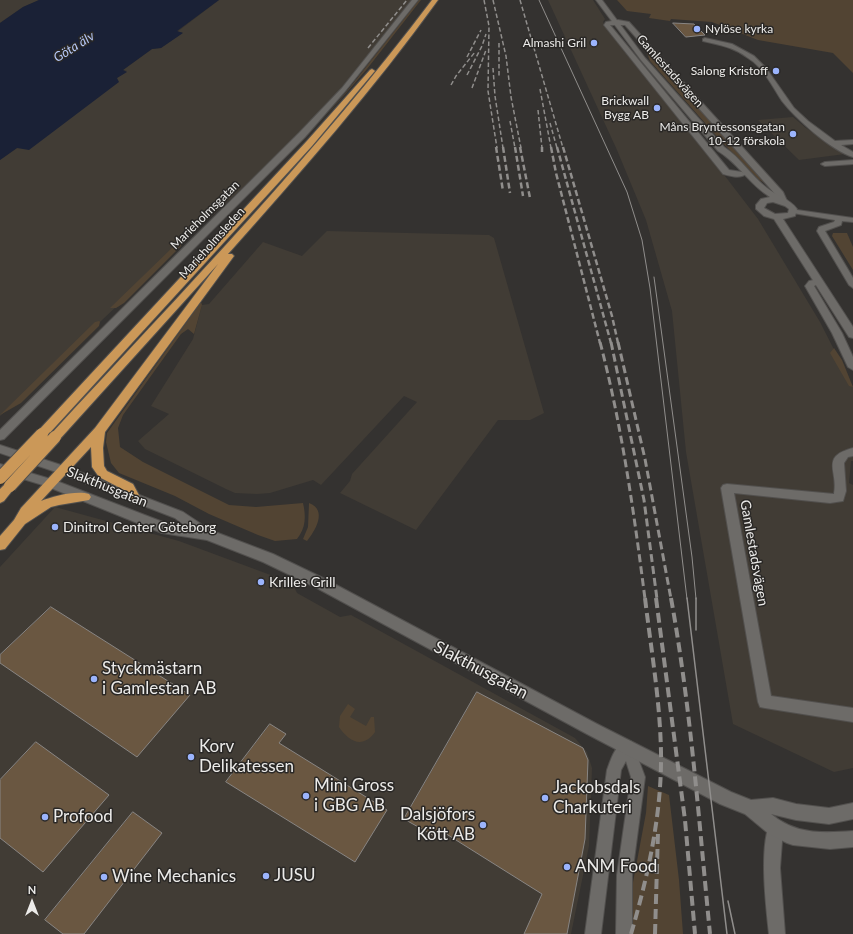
<!DOCTYPE html>
<meta charset="utf-8">
<style>
body{margin:0}
#map{position:relative;width:853px;height:934px;overflow:hidden;background:#343230;font-family:Lato,sans-serif}
canvas{display:block}
.north{position:absolute;left:12px;top:882px;width:40px;height:40px;-webkit-text-stroke:3px #2a2826;paint-order:stroke;rotate:0deg;font-size:11px;font-weight:700;line-height:16px;text-align:center;color:#ecebe9}
.north::after{content:'';display:block;margin:auto;width:14px;height:18px;background:#ecebe9;clip-path:polygon(50% 0,100% 100%,50% 72%,0 100%)}
</style>
<div id="map">
<canvas width="853" height="934"></canvas>
<div class="north">N</div>
</div>
<script>
const ctx = document.querySelector('canvas').getContext('2d');
ctx.lineJoin = 'round';
function paint(path, color) {
  ctx.fillStyle = color;
  ctx.fill(path, 'evenodd');
}
function stroke(path, color, width, dash) {
  ctx.strokeStyle = color;
  ctx.lineWidth = width;
  ctx.lineCap = dash ? 'butt' : 'round';
  ctx.setLineDash(dash || []);
  ctx.stroke(path);
}
function drawText(font, color, halo, rows, align = 'center') {
  ctx.font = font + ' Lato,sans-serif';
  ctx.lineWidth = 3;
  ctx.setLineDash([]);
  ctx.textBaseline = 'middle';
  ctx.strokeStyle = halo;
  ctx.fillStyle = color;
  for (const [text, x, y, turn = 0] of rows) {
    ctx.save();
    ctx.translate(x, y);
    ctx.rotate((+turn || 0) * Math.PI / 180);
    ctx.textAlign = isNaN(turn) ? turn : align;
    if (halo) ctx.strokeText(text, 0, 0);
    ctx.fillText(text, 0, 0);
    ctx.restore();
  }
}
const built = new Path2D(`
 M0,0H39L23,7L0,23Z
 M219,0H413L342,89L285,149L211,217L198,227L118,305L0,416V160L127,71L123,70L152,49L161,48L183,32H177Z
 M548,0H593L605,19L603,22L606,28L685,124L758,219L820,322L853,387V461H851L849,483L853,485V768L834,772L733,724L686,452L672,311L646,220L617,150Z
 M793,117L806,128L845,154L799,160L758,120Z
 M327,231L489,235L494,238L544,413L530,420H498L416,530L340,493L350,481L352,474L417,402L404,396L321,485L313,480L270,493L257,494L235,493L226,489L145,449L138,441L169,414L151,406L193,339L202,305L209,304L263,242L302,256Z
 M55,507L179,541L284,580L293,585L297,593L340,617L351,615L575,738L587,752L592,768L589,846L571,934H0V567Z`);
const green = new Path2D(`
 M419,0H421L367,69L320,123L347,91Z
 M617,0H853V73L833,53L758,40L712,22L671,19L670,21L649,18L651,14L627,11Z
 M646,50H647L766,184L758,179L721,141L650,61Z
 M833,233H847L853,247V270L832,236Z
 M176,241L182,243L181,246L124,303L116,308H110L173,247L169,245V243Z
 M201,302L202,305L194,334L188,329L181,334L123,415L118,428L120,447L143,462L229,505L256,507L303,503C306,516 306,528 297,539L275,541L258,535L209,514L175,496L119,473L111,463L106,442L107,433Z
 M99,321L100,322L99,326L21,403L0,415L95,322Z
 M834,348L842,360L853,387L849,386L830,353Z
 M309,503C328,510 315,531 307,541L303,539L308,527Z
 M348,704L355,709L350,717L366,726L371,717H374L375,732C363,749 349,742 339,727L340,716Z
 M648,786L669,795L679,880L683,934H629L628,909L646,813Z`);
const water = new Path2D(`
 M39,0H219L177,31L183,33L161,48L152,49L123,70L127,72L117,78L119,82L29,150L17,148L0,160V23L23,7Z`);
const building = new Path2D(`
 M673,23L694,24L705,35L686,37Z
 M51,607L190,695L137,757L0,663V655Z
 M477,692L583,748L588,760L585,839L567,934H524L542,894L440,830L436,837L404,819Z
 M270,724L286,734L279,743L387,810L355,862L226,782Z
 M36,742L109,795L43,872L0,838V780Z
 M133,812L162,833L84,934H63L45,920Z`);
const street = new Path2D(`
 M412,0H418L346,90L305,137L4,439L0,440V430L299,133L342,88Z
 M618,20L629,22L783,192L787,201L786,203H780L776,195L625,25H610L729,170L742,172L746,174C740,179 730,176 723,174L604,25L606,22Z
 M705,38L732,44L754,56L766,68L794,108L808,121L835,141L853,140V144L841,145L853,152V157C832,151 795,118 782,101C772,86 764,68 748,58C734,47 719,45 703,41V39Z
 M853,160V164L825,166L821,164L825,162Z
 M790,209L853,218V222L842,221L841,225L825,231L853,278V288L849,285L817,231L819,227L834,222L835,220L793,213H790Z
 M818,279L822,282L814,286L842,333L853,357V370L848,367L832,333L805,286L809,281Z
 M853,448V456L848,457L844,463L846,491L843,501L830,503L734,493L771,696L853,708V722L765,708L760,707L758,702L721,488L723,485L727,484L834,494C839,471 819,457 853,448Z
 M627,740L632,742L645,777L632,875V934H616L617,875L631,777L626,761L621,770L601,934H585L607,770C611,759 615,745 627,740Z
 M775,820L780,823L783,828L780,868L785,934H769C766,906 759,848 770,823Z`);
const secondary = new Path2D(`
 M596,0H602L645,58L724,147C741,158 751,176 767,188C777,196 790,199 797,209L795,216L783,219L853,327V338L849,337L774,219L764,216L756,209V205L761,199L770,197C750,185 738,163 718,151L641,60ZM773,202L785,206L789,209L788,213L775,214L764,208L767,203Z
 M0,445L67,467L183,512L210,530L273,554L325,579L597,724L731,792L751,800L773,798L796,804L829,808L853,803V819L829,824L796,820L771,814C796,835 823,833 853,831V847L830,849L793,845L787,843L769,834L745,814L720,804L587,734L315,587L263,562L207,540L162,533L46,486L0,472V464L54,480L168,524L187,527L175,518L59,473L0,453Z`);
const highway = new Path2D(`
 M432,0H438C374,89 301,172 228,254H232L234,256L105,432L103,448L104,466L107,471L133,484L141,499L139,502L135,504L131,502L124,490L99,477L92,467L91,447L41,501C53,496 77,490 89,494L91,497L89,500L59,505L51,507L25,524L5,549L0,550V536L14,520L21,508L95,428L218,264L59,440L55,441L51,440L49,437L51,434C181,293 316,154 432,0Z
 M372,69L375,71L374,72L312,146L46,437L42,438L38,437L36,434L38,431L306,142L370,70Z
 M10,481L14,483L16,486L4,501L0,503V489L6,483Z`);
const tramFar1 = new Path2D(`
 M539,0L627,192L642,240L650,288L687,599
 M654,277L692,557L696,599`);
const tram = new Path2D(`
 M687,598L727,934
 M696,598V630
 M728,901L735,934`);
const railFar3 = new Path2D(`
 M484,0L489,26L488,91L497,148
 M493,0L506,56L511,97L521,148
 M520,0L563,148
 M499,43V76
 M368,48L407,0
 M467,57L481,30
 M493,68L495,96L503,148
 M467,75L482,46L486,34
 M451,85L456,76L475,52
 M472,88L486,50
 M540,89L551,148
 M538,110L542,148
 M510,121L515,148
 M550,123L557,148`);
const railFar2 = new Path2D(`
 M496,147L503,191
 M503,147L510,193
 M515,147L523,196
 M520,147L530,198
 M542,147V152
 M551,147L556,173L600,343
 M557,147L611,343
 M563,147L612,316L618,343`);
const railFar1 = new Path2D(`
 M600,342C622,426 634,513 645,599
 M611,342L644,500L657,599
 M618,342L645,459L671,599`);
const rail = new Path2D(`
 M656,598L685,820L695,934
 M671,598C691,709 699,822 710,934
 M631,934C648,876 662,813 661,752C660,700 651,649 645,598
 M655,934L658,832`);
const highwayBridge = new Path2D(`
 M0,478L42,434
 M10,486L55,437`);
const markers = [
 [697,29,4,"#9bb4fd"],
 [594,43,4,"#9bb4fd"],
 [776,71,4,"#9bb4fd"],
 [657,108,4,"#9bb4fd"],
 [793,134,4,"#9bb4fd"],
 [55,527,4,"#9bb4fd"],
 [261,582,4,"#9bb4fd"],
 [94,679,4,"#9bb4fd"],
 [191,757,4,"#9bb4fd"],
 [306,796,4,"#9bb4fd"],
 [545,798,4,"#9bb4fd"],
 [45,817,4,"#9bb4fd"],
 [483,825,4,"#9bb4fd"],
 [567,867,4,"#9bb4fd"],
 [266,876,4,"#9bb4fd"],
 [104,877,4,"#9bb4fd"]
];
const farPoinames = [
 ["Nylöse kyrka",705,29,"left"],
 ["Almashi Gril",586,43],
 ["Salong Kristoff",768,71],
 ["Brickwall",649,101],
 ["Bygg AB",649,115],
 ["Måns Bryntessonsgatan",785,127],
 ["10-12 förskola",785,141]
];
const farStreetnames = [
 ["Gamlestadsvägen",670,71,48],
 ["Marieholmsgatan",205,215,-45],
 ["Marieholmsleden",212,243,-48]
];
const farWaternames = [
 ["Göta älv",74,47,-32]
];
const streetNames = [
 ["Slakthusgatan",107,487,22],
 ["Gamlestadsvägen",754,553,80]
];
const poiNames = [
 ["Dinitrol Center Göteborg",63,527],
 ["Krilles Grill",269,582]
];
const nearPoinames = [
 ["Styckmästarn",102,669],
 ["i Gamlestan AB",102,689],
 ["Korv",199,747],
 ["Delikatessen",199,767],
 ["Mini Gross",314,786],
 ["i GBG AB",314,806],
 ["Jackobsdals",553,788],
 ["Charkuteri",553,808],
 ["Dalsjöfors",475,815,"right"],
 ["Kött AB",475,835,"right"],
 ["Profood",53,817],
 ["ANM Food",575,867],
 ["JUSU",274,876],
 ["Wine Mechanics",112,877]
];
const nearStreetnames = [
 ["Slakthusgatan",481,670,28]
];
paint(built, '#413c35');
paint(green, '#524433');
paint(water, '#1a2136');
paint(building, '#6a5741');
stroke(building, '#888583', 1);
stroke(street, '#52504e', 2);
stroke(secondary, '#52504e', 2);
stroke(highway, '#52504e', 2);
paint(street, '#6d6b68');
paint(secondary, '#6d6b68');
paint(highway, '#cb9858');
stroke(tramFar1, '#908e8c', 1);
stroke(tram, '#908e8c', 1.5);
stroke(railFar3, '#908e8c', 1.5, [4.5, 2.5]);
stroke(railFar2, '#908e8c', 2.5, [6, 3]);
stroke(railFar1, '#908e8c', 3, [8, 4]);
stroke(rail, '#908e8c', 4, [10, 5]);
stroke(highwayBridge, '#52504e', 14, []);
stroke(highwayBridge, '#cb9858', 12);
for (const [x, y, r, color] of markers) {
  const dot = new Path2D();
  dot.arc(x, y, r, 0, 2 * Math.PI);
  ctx.fillStyle = color;
  ctx.fill(dot);
  stroke(dot, '#2a2826', 1.5);
}
drawText('12px', '#ecebe9', '#2a2826', farPoinames, 'right');
drawText('12px', '#ecebe9', '#2a2826', farStreetnames);
drawText('italic 13px', '#b6c8f8', '#2a2826', farWaternames);
drawText('14px', '#ecebe9', '#2a2826', streetNames);
drawText('14px', '#ecebe9', '#2a2826', poiNames, 'left');
drawText('17px', '#ecebe9', '#2a2826', nearPoinames, 'left');
drawText('17px', '#ecebe9', '#2a2826', nearStreetnames);
</script>
